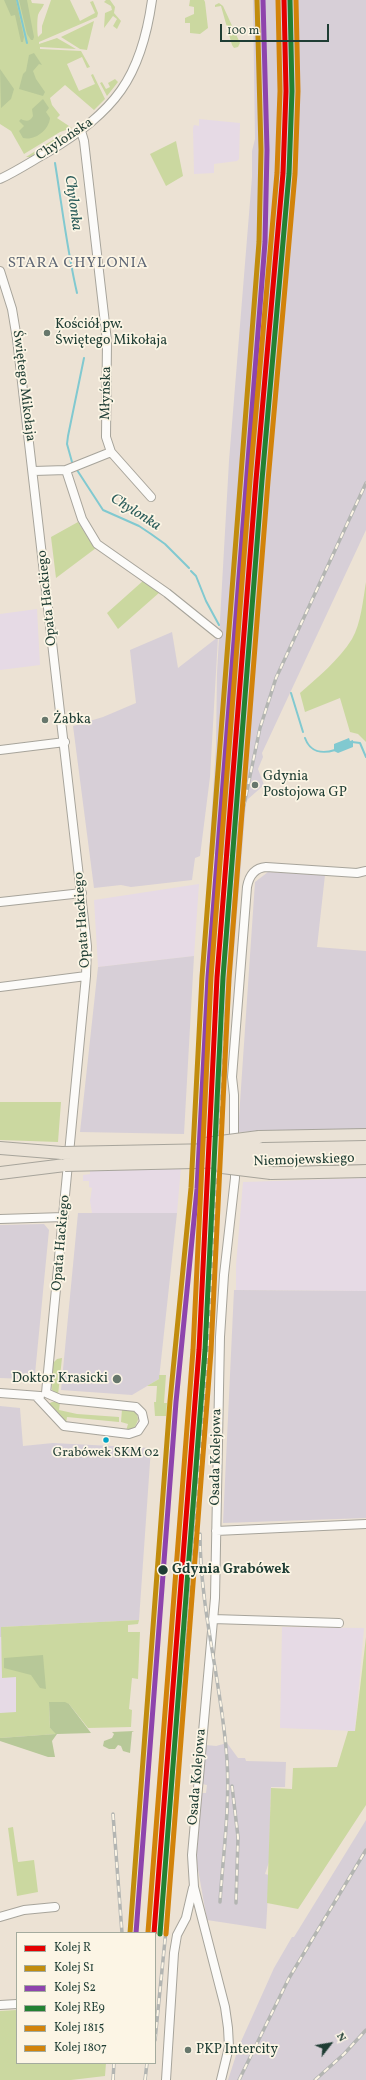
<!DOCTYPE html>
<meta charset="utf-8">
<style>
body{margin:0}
#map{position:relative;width:366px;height:2080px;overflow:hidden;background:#ece2d4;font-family:Vollkorn,serif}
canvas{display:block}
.legend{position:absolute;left:16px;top:1932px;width:140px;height:132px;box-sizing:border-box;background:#fcf5e5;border:1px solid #a4ab9e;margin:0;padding:5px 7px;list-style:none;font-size:12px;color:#1f3d34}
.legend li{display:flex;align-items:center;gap:8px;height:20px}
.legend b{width:20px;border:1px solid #a4ab9e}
.north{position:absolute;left:310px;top:2024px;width:40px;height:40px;-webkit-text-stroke:3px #fcf5e5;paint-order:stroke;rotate:59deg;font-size:11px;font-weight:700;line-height:16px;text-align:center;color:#1f3d34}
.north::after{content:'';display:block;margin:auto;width:14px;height:18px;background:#1f3d34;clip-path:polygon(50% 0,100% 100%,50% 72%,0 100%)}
.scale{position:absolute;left:220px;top:24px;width:109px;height:18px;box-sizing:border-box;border:2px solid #1f3d34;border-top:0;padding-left:5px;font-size:12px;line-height:14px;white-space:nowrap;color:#1f3d34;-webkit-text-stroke:3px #fcf5e5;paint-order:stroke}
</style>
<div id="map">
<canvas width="366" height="2080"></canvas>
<ul class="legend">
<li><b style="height:5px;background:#e50000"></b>Kolej R</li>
<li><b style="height:5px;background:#c18c0d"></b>Kolej S1</li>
<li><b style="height:5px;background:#8e44ad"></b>Kolej S2</li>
<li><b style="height:5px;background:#238132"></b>Kolej RE9</li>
<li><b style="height:5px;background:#d2830a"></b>Kolej 1815</li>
<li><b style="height:5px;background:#d2830a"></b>Kolej 1807</li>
</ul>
<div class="north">N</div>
<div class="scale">100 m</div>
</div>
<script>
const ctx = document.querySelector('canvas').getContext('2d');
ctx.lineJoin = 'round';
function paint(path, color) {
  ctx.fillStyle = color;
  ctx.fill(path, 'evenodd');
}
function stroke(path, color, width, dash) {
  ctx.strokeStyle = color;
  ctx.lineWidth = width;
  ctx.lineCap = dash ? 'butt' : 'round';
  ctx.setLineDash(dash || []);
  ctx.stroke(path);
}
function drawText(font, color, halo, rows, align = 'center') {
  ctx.font = font + ' Vollkorn,serif';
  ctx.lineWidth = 3.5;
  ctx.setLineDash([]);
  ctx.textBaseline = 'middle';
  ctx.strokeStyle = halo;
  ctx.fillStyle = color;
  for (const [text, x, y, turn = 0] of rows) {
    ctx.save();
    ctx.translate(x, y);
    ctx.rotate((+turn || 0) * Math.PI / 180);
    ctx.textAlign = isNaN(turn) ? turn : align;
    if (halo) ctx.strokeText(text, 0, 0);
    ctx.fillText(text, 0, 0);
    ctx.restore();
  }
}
const built = new Path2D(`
 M199,119L240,123L239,159L237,161L214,164V173L194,174L193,128L194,125L199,126Z
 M37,609L40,665L0,670V614Z
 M199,884L194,956L98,967L94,900Z
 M183,1144L177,1213H92L90,1201L92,1188L89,1187V1181H83V1175L90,1174V1146Z
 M366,1178V1291L236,1290V1265L243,1182Z
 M282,1627L364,1628L355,1731L280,1728Z
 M0,1637H2L47,1694L0,1723Z`);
const industrial = new Path2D(`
 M253,0H366V530L262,753L263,757L258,769L264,785L248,799L246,803L229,1014L218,1013L230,856L209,854L216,746L217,673L229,461L252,177V151L255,139Z
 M172,632L178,668L218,637L210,777L200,856L195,858L192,880L131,887L121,885L94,888L73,726L103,717L136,703L130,650Z
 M268,872L325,875L317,947L366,951V1129L238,1132L255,882Z
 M194,956L184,1134L80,1132L98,967Z
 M78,1213H177L159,1379L132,1395L61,1390Z
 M44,1224L49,1230L35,1374L25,1379L0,1378V1225Z
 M234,1290L366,1291V1518L223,1523Z
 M0,1406L20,1408L23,1446L53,1443L151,1448L139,1620L2,1627V1637H0Z
 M227,1743L238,1758H245L246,1761L286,1762L285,1787H271L269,1862L265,1874L269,1875L266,1929L207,1920L196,1858L202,1793H206L207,1785L202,1784L206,1745L216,1746Z
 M366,1820V2080H228L239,2046L274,1968L292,1937H294Z`);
const green = new Path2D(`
 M0,0H31L32,3L44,4C43,8 39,11 38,15C37,20 37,32 38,37L42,33V26L51,0H70L80,21L95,13L90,2L93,1L98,13L97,17L39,42V44L57,38L76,49L40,47V49L81,51L90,67L87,68L82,57L67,64L79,91L95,84L91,75L93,74L105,99L94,110L65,85L50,98L52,105L60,115L57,118L72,128L60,132L24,154L11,131L0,124Z
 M106,0H110L115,7L114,13L121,21L117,29L113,26L117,19L113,16L104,28L105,13L112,10L111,6L104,2Z
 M190,0H204L205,2L208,28L200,34L190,33V23H185V18L194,14V7L189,6Z
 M219,3L223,6L240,43L238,47L234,48L232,45L221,6L215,7V5Z
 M94,21L87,50L80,49L61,37Z
 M115,79L118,82L107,96L100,83L102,82L106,89L110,87L108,83Z
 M61,135L64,136L30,157H26Z
 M176,141L183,176L166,186L150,154Z
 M78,522L92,544L96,548L56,578L51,537Z
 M144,580L160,592L118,629L107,613Z
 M366,582V742L358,734L350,732L340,698L305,712L300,693C318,677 339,660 352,639C361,623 363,600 366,582Z
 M0,1102H61L58,1142L0,1140Z
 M62,1358L58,1395L52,1390L53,1363L57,1359Z
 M159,1375H166L164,1403H167L166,1416H155L154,1402H156L157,1386H147L159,1379Z
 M52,1402H60L59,1410L77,1414L119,1417V1422L67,1417L66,1423L48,1404Z
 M122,1409C130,1410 138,1409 138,1420L134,1429L126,1431L128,1424L121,1422Z
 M139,1620L138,1624L128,1625V1632H140L138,1679L132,1678L129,1709L132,1710L131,1727L88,1728L69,1704L49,1702L50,1728L57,1734L0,1738V1713L16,1712V1677L2,1678L1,1627Z
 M366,1637V1805L298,1909L267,1903L271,1788L292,1789L293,1768L337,1767L348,1731H355Z
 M13,1827L18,1862L34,1860L38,1892L17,1896L8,1828Z
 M17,2010V2063H106L105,2076L71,2080H0V2011Z`);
const forest = new Path2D(`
 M4,0H16L24,37L23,42H21L15,15L11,16Z
 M19,0H27L34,37L33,40H31L27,34Z
 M34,53L42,65L39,64L33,71L36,79L45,92L43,96L19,89L23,74L26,71L29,55Z
 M0,69L14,89L11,99L1,108Z
 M43,99L49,108L46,112L50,118C49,130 35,141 23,138L19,131L24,126L19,121L21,119C26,122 31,121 33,116L32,109Z
 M43,1655L46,1689L40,1688L31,1675L4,1668V1658Z
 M49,1702H65L69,1704L91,1733L57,1734L52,1741L55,1757H48L0,1741V1738L56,1734L50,1728Z
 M134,1731L132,1732L130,1753L123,1751L121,1746L118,1745L115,1749H109L103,1746L104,1741L112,1738L114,1734L112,1732Z`);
const water = new Path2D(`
 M349,738L350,741L353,740V747L338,753L334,751V744Z`);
const stream = new Path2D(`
 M17,0L27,43
 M55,163C62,206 67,250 77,293
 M72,462L67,444L68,436L84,358
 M77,470L103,510L139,526L151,534L165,544L189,568
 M191,571L196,576L206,601L219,625
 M291,693L303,732
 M305,738C310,752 322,754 335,750
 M352,742L360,743L366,757`);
const minor = new Path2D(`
 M81,131L84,141L107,341L106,437L111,452L151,497
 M0,179C17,171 32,161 48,152C115,111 141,79 152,0
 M0,271L12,309L17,339L87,946L86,976L46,1393
 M66,470L82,519L97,544L167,593L218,634
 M34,471L66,470L111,452
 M0,750L65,742
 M0,902L82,893
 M0,987L86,976
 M234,1145V1095L232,1077L247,887C249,876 254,868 266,867L357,873L366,871
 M0,1219L64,1217
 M0,1393L40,1396
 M36,1396L64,1426L129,1434L138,1431L144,1422L142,1413L136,1407L60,1399L46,1393
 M216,1531L366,1524
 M213,1619L339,1623
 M0,1917L24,1910L55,1907
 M0,2005L17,2004
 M166,2080L174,1953L177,1935L186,1918L193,1888
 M221,2080L229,2047L228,2028L225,2007L194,1887L192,1855L215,1598L220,1337L224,1275L235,1178V1164`);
const highway = new Path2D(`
 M259,1137L366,1135
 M0,1148L62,1153
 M0,1173L65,1165
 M271,1173L366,1171`);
const rail = new Path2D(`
 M200,1534C200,1611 222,1684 227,1760C230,1807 223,1855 220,1902
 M232,1786L238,1837L236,1903
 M113,1814L122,1933
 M155,2040L167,1920L206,1381L226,1014L240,824L260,728L276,678L366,483
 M113,2080L114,2063
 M145,2080L147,2063
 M239,2080L289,1978L366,1850
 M315,2080L344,2054L366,2030`);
const highwayBridge = new Path2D(`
 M205,1144L259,1137
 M62,1153L366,1147
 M65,1165L366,1158
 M222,1167L271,1173`);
const rail1 = new Path2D(`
 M154,1933L199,1350L217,977L256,480L283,173L286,91L284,0`);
const rail2 = new Path2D(`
 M130,1933L170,1401L191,1188L202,977L259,242L261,150L257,0`);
const rail3 = new Path2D(`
 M136,1933L176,1402L197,1189L208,977L265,242L267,150L263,0`);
const rail4 = new Path2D(`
 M160,1934L205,1350L223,977L262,480L289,174L292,91L290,0`);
const rail5 = new Path2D(`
 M148,1932L193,1350L211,977L250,480L277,173L280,91L278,0`);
const rail6 = new Path2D(`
 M166,1934L211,1351L229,978L268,481L295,174L298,91L296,0`);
const markers = [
 [47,333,4,"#67776c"],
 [45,720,4,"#67776c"],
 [255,785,4,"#67776c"],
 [117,1379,5,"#67776c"],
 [106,1440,3.5,"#02a4c6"],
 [163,1570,5.5,"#1f3d34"],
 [188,2050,4,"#67776c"]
];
const busNames = [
 ["Grabówek SKM 02",106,1454]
];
const streetNames = [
 ["Chylońska",65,140,-34],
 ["Świętego Mikołaja",23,386,83],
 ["Młyńska",107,393,-89],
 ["Opata Hackiego",48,598,-96],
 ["Opata Hackiego",83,920,-94],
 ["Niemojewskiego",304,1161,-2],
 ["Opata Hackiego",62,1243,-85],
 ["Osada Kolejowa",217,1457,-89],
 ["Osada Kolejowa",198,1777,-85]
];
const poiNames = [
 ["Kościół pw.",55,325],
 ["Świętego Mikołaja",55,341],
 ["Żabka",53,720],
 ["Gdynia",263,777],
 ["Postojowa GP",263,793],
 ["Doktor Krasicki",108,1379,"right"],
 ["PKP Intercity",196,2050]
];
const stopNames = [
 ["Gdynia Grabówek",172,1570]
];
const waterNames = [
 ["Chylonka",72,203,82],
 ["Chylonka",135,513,32]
];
const neighbourhoodNames = [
 ["STARA CHYLONIA",78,264]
];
paint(built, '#e6dae5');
paint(industrial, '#d7cfd7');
paint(green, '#cbd8a0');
paint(forest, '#b7c898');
paint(water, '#81c9d0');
stroke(stream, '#81c9d0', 2);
stroke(minor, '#a7a49b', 10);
stroke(highway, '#a7a49b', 14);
stroke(minor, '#fcfbf9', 8);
stroke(highway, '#eae2d6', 12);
stroke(rail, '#b3b5b2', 3.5);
stroke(rail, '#fcf5e5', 2, [6]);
stroke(highwayBridge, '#a7a49b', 14, []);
stroke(highwayBridge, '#eae2d6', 12);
stroke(rail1, '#e50000', 5);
stroke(rail2, '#c18c0d', 5);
stroke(rail3, '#8e44ad', 5);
stroke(rail4, '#238132', 5);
stroke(rail5, '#d2830a', 5);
stroke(rail6, '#d2830a', 5);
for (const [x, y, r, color] of markers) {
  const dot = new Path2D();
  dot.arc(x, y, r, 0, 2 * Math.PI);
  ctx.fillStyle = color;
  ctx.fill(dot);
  stroke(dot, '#fcf5e5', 1.5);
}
drawText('13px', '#1f3d34', '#fcf5e5', busNames);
drawText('14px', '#1f3d34', '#fcf5e5', streetNames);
drawText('14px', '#1f3d34', '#fcf5e5', poiNames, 'left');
drawText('bold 14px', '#1f3d34', '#fcf5e5', stopNames, 'left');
drawText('italic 15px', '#2c5d5b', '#fcf5e5', waterNames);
ctx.letterSpacing = '1px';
drawText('15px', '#5f6775', '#fcf5e5', neighbourhoodNames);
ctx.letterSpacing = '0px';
</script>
